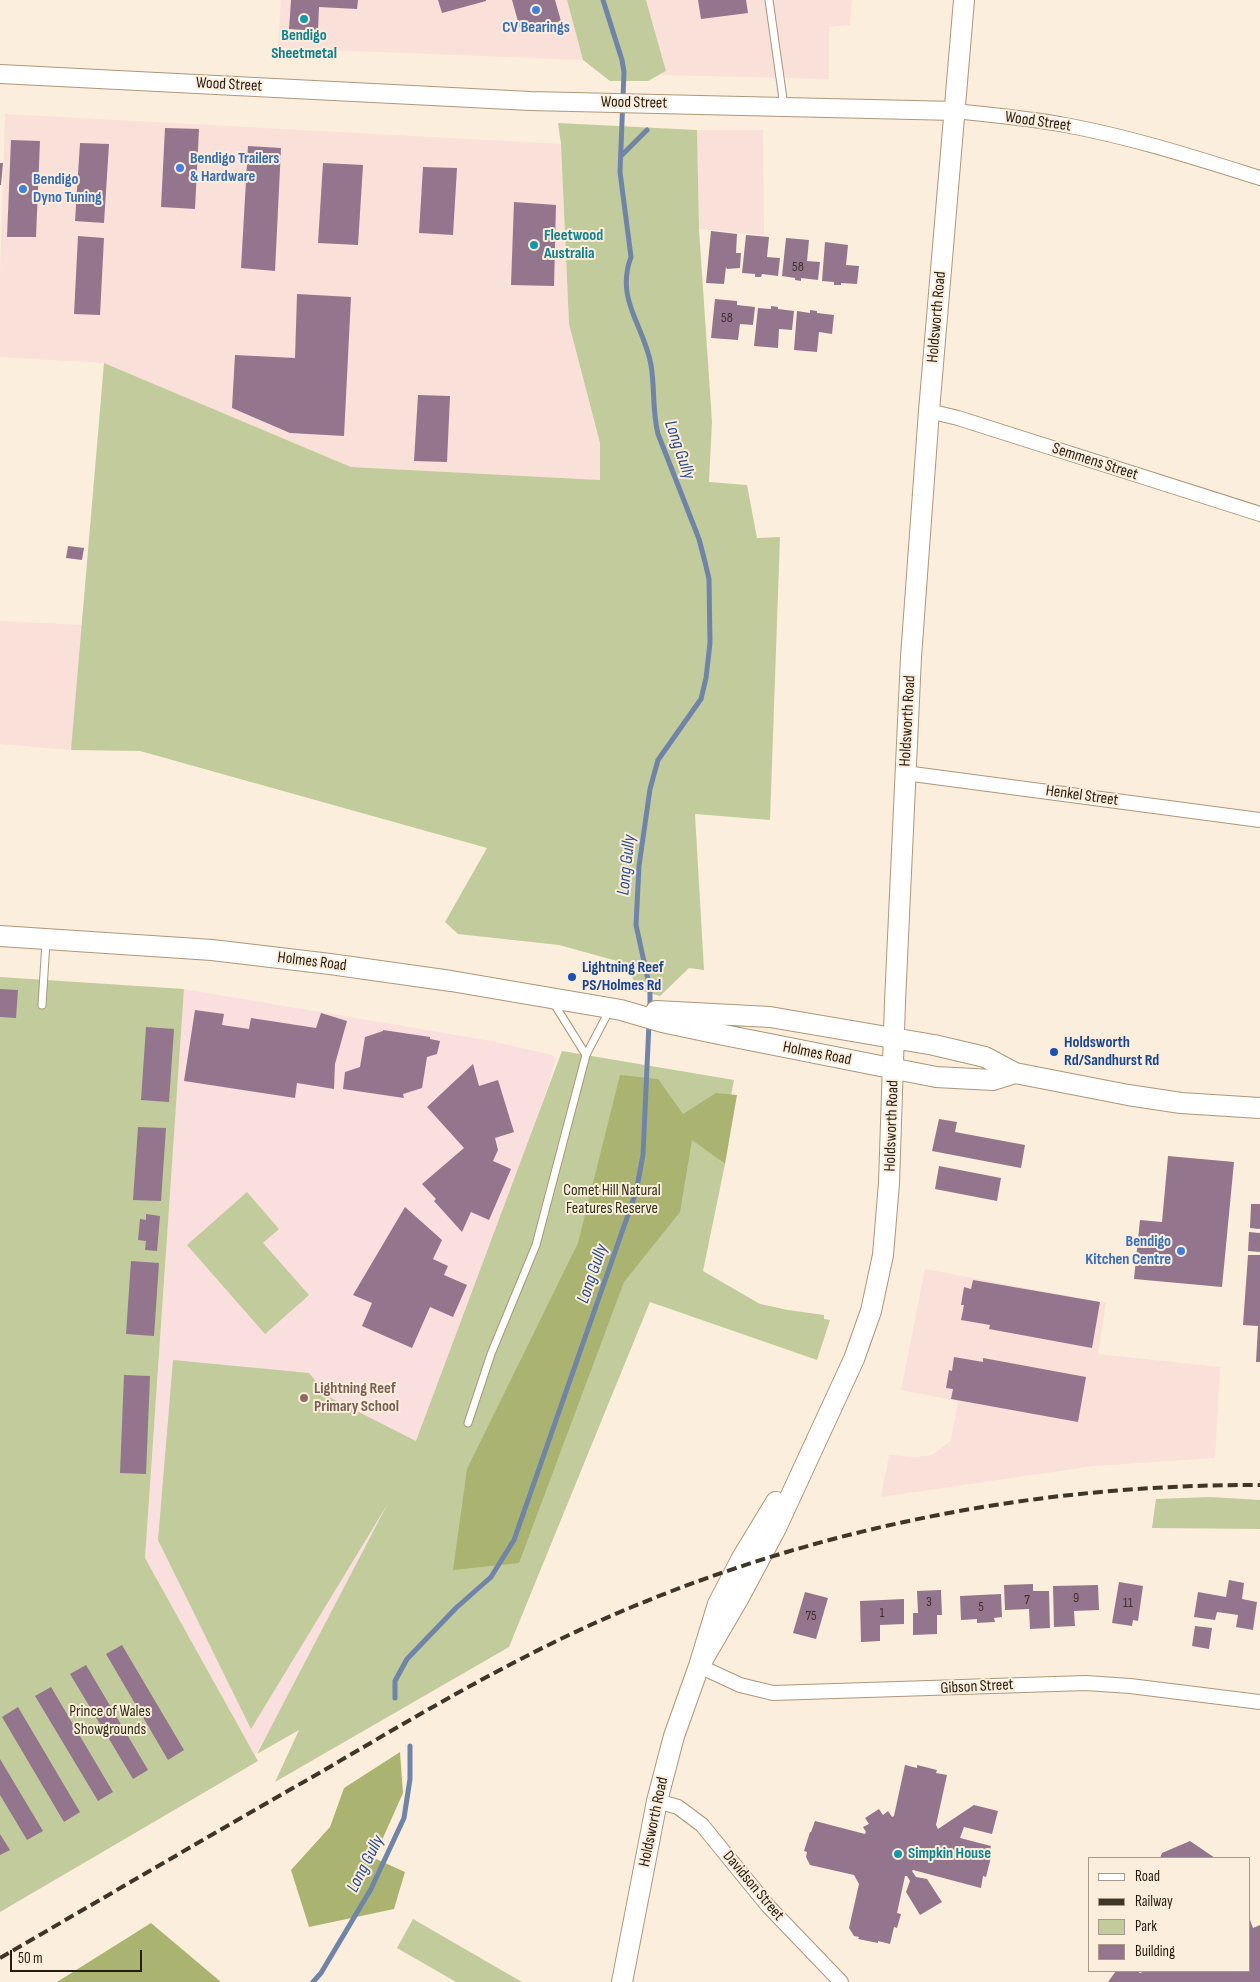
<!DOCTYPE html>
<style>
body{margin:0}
#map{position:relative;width:1260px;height:1982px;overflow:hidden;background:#fceedc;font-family:"Sofia Sans Condensed",sans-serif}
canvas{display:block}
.legend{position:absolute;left:1088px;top:1857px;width:162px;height:115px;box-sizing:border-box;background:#fceedc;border:1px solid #a69a8b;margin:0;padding:6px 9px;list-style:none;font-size:15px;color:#241c11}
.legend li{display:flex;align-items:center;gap:10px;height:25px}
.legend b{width:25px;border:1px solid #a69a8b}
.scale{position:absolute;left:10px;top:1950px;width:132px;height:22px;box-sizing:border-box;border:2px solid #241c11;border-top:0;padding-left:6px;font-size:15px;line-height:18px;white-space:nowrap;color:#241c11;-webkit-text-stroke:4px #fceedc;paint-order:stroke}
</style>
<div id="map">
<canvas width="1260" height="1982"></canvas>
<ul class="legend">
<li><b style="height:6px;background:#fff"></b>Road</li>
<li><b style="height:6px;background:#3f362a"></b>Railway</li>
<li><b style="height:14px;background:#c2cb9b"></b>Park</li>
<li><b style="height:14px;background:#93768d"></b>Building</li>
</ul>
<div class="scale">50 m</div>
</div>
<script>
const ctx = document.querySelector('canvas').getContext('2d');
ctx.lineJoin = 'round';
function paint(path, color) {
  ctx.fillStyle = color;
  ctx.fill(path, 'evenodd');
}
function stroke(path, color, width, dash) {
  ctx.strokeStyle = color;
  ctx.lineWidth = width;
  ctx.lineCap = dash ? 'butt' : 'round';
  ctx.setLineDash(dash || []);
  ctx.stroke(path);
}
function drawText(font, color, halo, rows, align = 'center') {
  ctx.font = font + ' "Sofia Sans Condensed",sans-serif';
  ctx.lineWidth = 4;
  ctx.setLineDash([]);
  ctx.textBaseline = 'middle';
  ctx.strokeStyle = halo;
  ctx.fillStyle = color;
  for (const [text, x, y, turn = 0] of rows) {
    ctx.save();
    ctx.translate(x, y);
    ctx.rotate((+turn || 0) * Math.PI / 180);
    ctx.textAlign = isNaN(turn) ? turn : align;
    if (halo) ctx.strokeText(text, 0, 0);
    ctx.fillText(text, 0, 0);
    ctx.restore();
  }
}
const industrial = new Path2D(`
 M281,0H567L583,60L278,48Z
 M646,0H852L850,25L829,27V79L661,75L666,71Z
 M5,114L561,144L569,324L600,443L601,480L351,467L104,363L0,357V274Z
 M697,130H763L764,235L699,229Z
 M0,621L82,625L71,750L0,744Z
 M925,1269L1106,1303L1098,1354L1220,1367L1215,1458L1094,1466L881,1497L889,1455L916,1457L932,1455L951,1441L958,1401L901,1390Z`);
const education = new Path2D(`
 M184,989L491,1041L552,1055L556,1059L430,1462L255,1755L145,1558Z`);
const green = new Path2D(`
 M567,0H646L666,71L648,81H610L583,60Z
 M558,123L697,130L699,229L712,422L709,482L747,485L757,538L780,537L770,820L695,814L704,970L689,968L660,996L636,989L628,964L559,945L458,934L445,922L487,848L140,751L71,750L104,363L351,467L600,480V443L569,324L561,144Z
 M0,977L184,989L145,1558L258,1761L0,1912Z
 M562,1051L734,1080L719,1160L725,1164L703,1271L760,1304L788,1310L824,1315V1319L830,1320L817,1360L650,1302L509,1647L275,1782L299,1730L257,1754L387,1505L251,1729L158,1540L173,1360L309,1373L329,1397L416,1441Z
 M247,1192L279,1229L263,1243L309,1295L265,1334L187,1245Z
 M1210,1497L1260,1500V1529L1152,1528L1156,1499Z
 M413,1919L522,1982H456L397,1948Z`);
const forest = new Path2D(`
 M620,1075L658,1079L683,1114L716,1093L737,1095L725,1164L692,1140L680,1212L624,1282L519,1563L453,1570L467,1469L578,1243Z
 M400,1752L403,1793L374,1858L405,1872L394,1909L309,1927L291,1870L330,1827L344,1788Z
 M151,1923L221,1982H57Z`);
const stream = new Path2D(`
 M603,0L622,60L624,72L620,172L631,257C615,300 644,325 651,365C655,388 652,411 658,434L699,539L705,562L709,579L710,643L706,678L701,699L658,760L650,789L639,866L636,925L650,989V1010
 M622,155L647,130
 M395,1698V1681L407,1659L456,1608L491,1577L514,1540L636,1192L643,1155L649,1023
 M313,1982L321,1973L371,1889L404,1818L410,1779V1746`);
const building = new Path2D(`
 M291,0H358L357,9L319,7L318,31L289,29Z
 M438,0H486V1L442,13Z
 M512,0H555L561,21L521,32Z
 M698,0H746L748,13L701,19Z
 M165,128L199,129L195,209L161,207Z
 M11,140L40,141L36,237H7Z
 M80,143L109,144L104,223L75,221Z
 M248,146L281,148L275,271L241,268Z
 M0,163H3L1,185H0Z
 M323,163L363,165L358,245L318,243Z
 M423,167L457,168L453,235L419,233Z
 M514,202L556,205L554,286L511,285Z
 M711,231L737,234L736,253H741L740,268L727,269L726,267L724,284L706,283Z
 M746,235L769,237L767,257L780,258L778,276L762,274L761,277H755V274L742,273Z
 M78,236L104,238L100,315L74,314Z
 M786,238L809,240L807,261L820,262L818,280L801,278V281L795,280V278L782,276Z
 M825,242L848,245L846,265L859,266L857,284L841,283V285H834V282L822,281Z
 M297,294L351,297L344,436L290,433L232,408L235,355L295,358Z
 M715,299L737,301V305L755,307L753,325L740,324L738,340L711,338Z
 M771,306L778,307V309L794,311L792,330L779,329L778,348L754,346L758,308L771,309Z
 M810,310L817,311V313L834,315L832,334L819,332L817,352L794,350L797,311L810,313Z
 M418,395L450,396L447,462L414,461Z
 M68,546L84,548L82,560L66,558Z
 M0,989L18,990L16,1018L0,1017Z
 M195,1010L224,1014L222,1025L249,1029L251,1018L316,1028L321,1013L347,1021L335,1064L334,1089L297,1083L295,1098L184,1081Z
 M146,1027L174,1029L169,1102L141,1100Z
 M383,1030L430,1037V1039L440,1041L437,1054L427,1057L422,1088L403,1094L404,1098L343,1089L345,1072L360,1067L365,1037L383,1031Z
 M473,1064L479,1086L498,1080L514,1132L495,1138L498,1150L493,1161L511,1169L489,1220L471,1212L462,1232L434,1201L436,1199L422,1184L464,1148L427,1107Z
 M939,1119L957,1122L955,1132L1025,1145L1021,1168L932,1151Z
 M138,1127L166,1128L161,1201L133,1200Z
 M1168,1156L1234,1162L1222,1287L1134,1279L1140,1220L1162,1222Z
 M939,1166L1001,1178L997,1201L935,1189Z
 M1251,1204H1260V1229L1250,1228Z
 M405,1207L442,1240L433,1259L448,1266L444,1275L467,1285L453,1317L430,1307L412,1348L362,1326L372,1303L353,1295Z
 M146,1214L160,1216L157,1251L145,1250L146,1241L138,1240L140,1219L146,1220Z
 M1249,1232L1260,1233V1252L1248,1251Z
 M1248,1255H1260V1362H1256L1258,1326L1243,1325Z
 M131,1261L159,1263L154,1336L126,1334Z
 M973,1280L1100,1302L1092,1348L989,1329L990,1325L961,1320L964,1305H961L964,1287L971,1289Z
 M954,1357L983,1362V1358L1086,1377L1078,1422L951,1399L953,1389L946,1388L949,1370L952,1371Z
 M124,1375L150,1376L146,1474L120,1473Z
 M1229,1580L1244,1583L1242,1599L1257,1602L1253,1630L1236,1627L1238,1615L1217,1612L1215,1620L1194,1617L1198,1592L1226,1597Z
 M1119,1582L1143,1586L1138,1621L1133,1620L1132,1626L1112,1623Z
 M1033,1584V1591H1049L1050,1628L1030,1629L1029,1609L1005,1610L1004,1585Z
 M1098,1585L1099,1610L1074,1611L1075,1626L1054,1627L1053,1586Z
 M941,1590L942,1615H937V1634L913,1635V1613H918L917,1591Z
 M805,1592L828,1598L816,1639L793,1633Z
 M1001,1594L1002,1617L994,1618L995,1622L977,1623V1619L961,1620L960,1596Z
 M904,1599V1624L880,1625V1641L861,1642L860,1601Z
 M1195,1626L1212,1628L1209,1649L1192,1646Z
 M122,1645L184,1750L168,1760L106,1654Z
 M86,1665L148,1770L133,1779L70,1674Z
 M51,1687L113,1792L98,1801L35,1696Z
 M18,1707L80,1812L64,1822L2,1717Z
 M0,1759L43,1831L27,1840L0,1795Z
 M905,1765L917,1768V1765L937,1770L936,1773L947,1775L936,1825L938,1829L974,1805L998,1811L992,1834L964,1827L960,1838L991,1846L988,1857H991L986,1877L983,1876L981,1888L913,1870L912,1871L916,1877L927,1879L942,1902L920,1915L906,1892L910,1881L907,1876H905L897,1913L901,1914L897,1928L894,1927L890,1944L878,1941V1943L858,1939L859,1937L854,1936L849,1928L859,1884L854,1875L810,1865L806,1857L807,1852L804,1851L810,1832H811L815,1821L865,1834L866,1832L863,1827L869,1824L865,1818L879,1809L883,1815L888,1811L892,1817L894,1816Z
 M0,1834L10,1850L0,1855Z
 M1190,1841L1215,1858H1160L1162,1853Z
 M1249,1917L1253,1928L1260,1925V1982H1108L1116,1971H1137L1140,1973L1145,1971H1249Z`);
const service = new Path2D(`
 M769,0L784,106
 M553,1002L586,1055
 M42,1005L46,942
 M468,1423L491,1354L536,1245L586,1055L609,1011`);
const minor = new Path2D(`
 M955,111C991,115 1028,118 1065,125C1131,137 1196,158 1260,178
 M929,411L958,418L1260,514
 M905,773L1260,820
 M699,1666L740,1685L773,1693L1086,1683L1130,1686L1260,1702
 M657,1801L678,1807L702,1825L768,1906L841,1982`);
const tertiary = new Path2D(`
 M0,74L530,101L955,111`);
const secondary = new Path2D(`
 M0,936L212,950L330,964L451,981L621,1010L662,1022L714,1033L936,1077L993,1080L1015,1073
 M656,1011L770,1017L934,1045L985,1057L1015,1073L1128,1095L1181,1103L1260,1108
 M699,1666L738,1599L776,1528L854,1359L871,1311L883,1255L889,1183L895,1002L911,657L929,411L964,0
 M622,1982L657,1801L674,1736L699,1666L718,1604L742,1558L776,1502`);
const rail = new Path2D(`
 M0,1958C107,1896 214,1833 321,1772C408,1721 495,1669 586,1627C797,1531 1028,1484 1260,1485`);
const markers = [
 [536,10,5,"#3f7fe0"],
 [304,19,5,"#0f9aa8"],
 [180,168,5,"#3f7fe0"],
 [23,189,5,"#3f7fe0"],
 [534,245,5,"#0f9aa8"],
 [572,977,5,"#1a4fb4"],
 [1054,1052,5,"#1a4fb4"],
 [1181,1251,5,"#3f7fe0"],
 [304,1398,5,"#8d6e63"],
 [898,1854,5,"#0f9aa8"]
];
const numberNames = [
 ["58",798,267],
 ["58",727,318],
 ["9",1076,1598],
 ["7",1027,1600],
 ["3",929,1602],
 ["11",1128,1603],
 ["5",981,1607],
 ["1",882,1613],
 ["75",811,1616]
];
const shopNames = [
 ["CV Bearings",536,28,"center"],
 ["Bendigo Trailers",190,159],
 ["& Hardware",190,177],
 ["Bendigo",33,180],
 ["Dyno Tuning",33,198],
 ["Bendigo",1171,1242,"right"],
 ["Kitchen Centre",1171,1260,"right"]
];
const cultureNames = [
 ["Bendigo",304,36,"center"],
 ["Sheetmetal",304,54,"center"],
 ["Fleetwood",544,236],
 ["Australia",544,254],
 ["Simpkin House",908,1854]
];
const streetNames = [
 ["Wood Street",229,85,3],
 ["Wood Street",634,103,1],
 ["Wood Street",1038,122,8],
 ["Holdsworth Road",937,317,-85],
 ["Semmens Street",1095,462,18],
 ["Holdsworth Road",908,721,-87],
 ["Henkel Street",1082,796,8],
 ["Holmes Road",312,962,7],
 ["Holmes Road",817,1054,11],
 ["Holdsworth Road",892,1126,-88],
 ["Gibson Street",977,1687,-3],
 ["Holdsworth Road",654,1822,-78],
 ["Davidson Street",753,1886,50]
];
const transitNames = [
 ["Lightning Reef",582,968],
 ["PS/Holmes Rd",582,986],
 ["Holdsworth",1064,1043],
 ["Rd/Sandhurst Rd",1064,1061]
];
const parkNames = [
 ["Comet Hill Natural",612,1191],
 ["Features Reserve",612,1209],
 ["Prince of Wales",110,1712],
 ["Showgrounds",110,1730]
];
const educationNames = [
 ["Lightning Reef",314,1389],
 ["Primary School",314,1407]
];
const waterNames = [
 ["Long Gully",679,450,71],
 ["Long Gully",627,865,-84],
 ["Long Gully",593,1274,-71],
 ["Long Gully",366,1864,-63]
];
paint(industrial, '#f9e0d8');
paint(education, '#fadfdf');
paint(green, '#c2cb9b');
paint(forest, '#aab470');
stroke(stream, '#7084aa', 5);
paint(building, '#93768d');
stroke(service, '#ac977a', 9);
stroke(minor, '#ac977a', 16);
stroke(tertiary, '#ac977a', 20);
stroke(secondary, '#ac977a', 22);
stroke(service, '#fff', 7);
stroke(minor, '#fff', 14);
stroke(tertiary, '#fff', 18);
stroke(secondary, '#fff', 20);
stroke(rail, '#3f362a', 4, [10, 5]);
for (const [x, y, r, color] of markers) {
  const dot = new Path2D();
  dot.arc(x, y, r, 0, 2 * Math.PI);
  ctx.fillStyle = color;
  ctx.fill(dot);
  stroke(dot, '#fceedc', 2);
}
drawText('14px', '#403230', null, numberNames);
drawText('bold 16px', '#366cbe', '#fceedc', shopNames, 'left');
drawText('bold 16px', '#0d838f', '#fceedc', cultureNames, 'left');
drawText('16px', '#241c11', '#fceedc', streetNames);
drawText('bold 16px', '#164399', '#fceedc', transitNames, 'left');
drawText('16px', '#2d3113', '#fceedc', parkNames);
drawText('bold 16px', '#785e54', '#fceedc', educationNames, 'left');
drawText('italic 18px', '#274b91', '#fceedc', waterNames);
</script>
